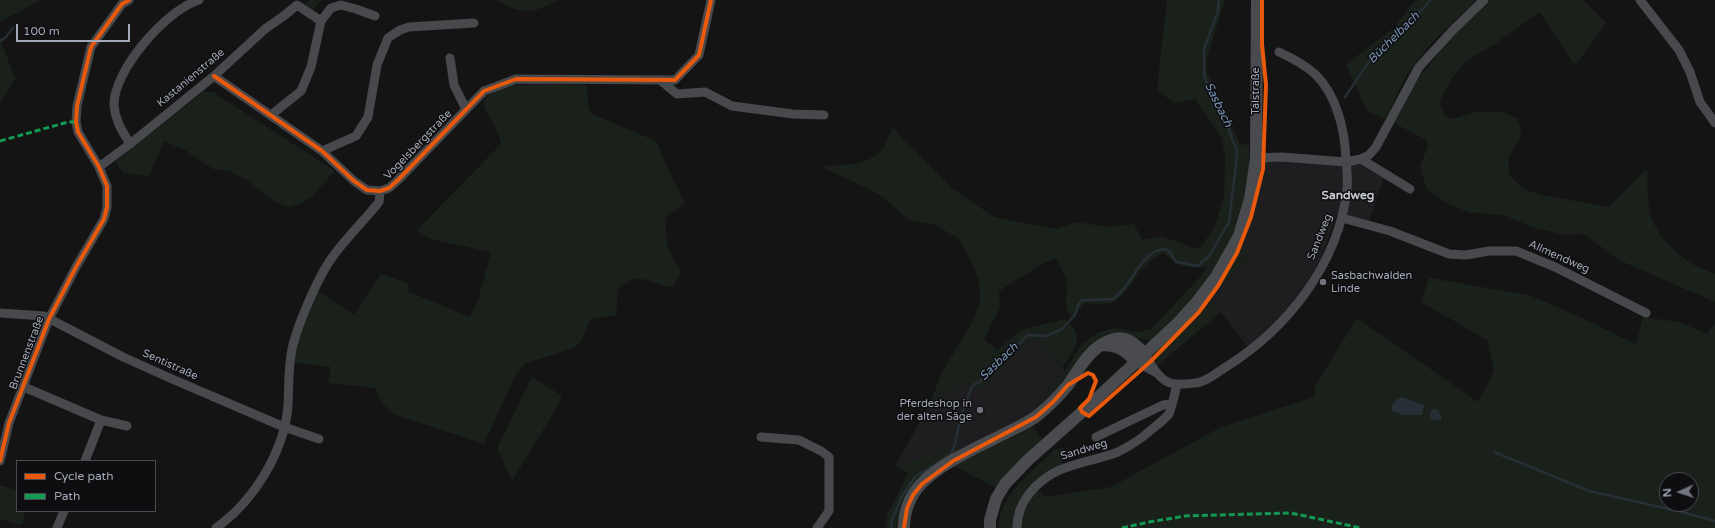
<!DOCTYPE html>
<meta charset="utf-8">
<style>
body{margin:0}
#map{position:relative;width:1715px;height:528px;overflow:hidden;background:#141414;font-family:"Varela Round",sans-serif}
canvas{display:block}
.legend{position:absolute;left:16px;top:460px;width:140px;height:52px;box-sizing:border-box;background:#0e0e10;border:1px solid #4a4c52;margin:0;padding:5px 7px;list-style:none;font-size:12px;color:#a3a8b6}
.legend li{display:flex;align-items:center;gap:8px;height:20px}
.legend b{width:20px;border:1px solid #4a4c52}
.north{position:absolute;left:1659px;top:472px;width:40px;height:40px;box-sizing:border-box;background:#0e0e10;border:1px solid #4a4c52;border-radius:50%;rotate:267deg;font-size:11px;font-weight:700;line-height:16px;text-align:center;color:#a3a8b6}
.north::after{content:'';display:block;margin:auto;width:14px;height:18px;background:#71747d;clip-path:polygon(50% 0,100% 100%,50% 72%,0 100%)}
.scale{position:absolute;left:16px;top:24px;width:114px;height:18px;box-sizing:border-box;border:2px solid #a3a8b6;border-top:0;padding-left:5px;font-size:12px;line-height:14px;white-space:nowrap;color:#a3a8b6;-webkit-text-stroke:3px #0e0e10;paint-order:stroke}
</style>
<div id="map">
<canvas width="1715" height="528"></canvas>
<ul class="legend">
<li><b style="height:5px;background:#e8590c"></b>Cycle path</li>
<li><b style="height:5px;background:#139951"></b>Path</li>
</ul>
<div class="north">N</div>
<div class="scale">100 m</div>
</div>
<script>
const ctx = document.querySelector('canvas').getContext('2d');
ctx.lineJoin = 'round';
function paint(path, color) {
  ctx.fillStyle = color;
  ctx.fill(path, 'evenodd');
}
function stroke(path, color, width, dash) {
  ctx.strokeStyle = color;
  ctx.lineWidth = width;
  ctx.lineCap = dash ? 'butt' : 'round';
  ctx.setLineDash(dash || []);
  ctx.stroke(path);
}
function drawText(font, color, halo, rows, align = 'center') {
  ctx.font = font + ' "Varela Round",sans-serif';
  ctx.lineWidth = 3;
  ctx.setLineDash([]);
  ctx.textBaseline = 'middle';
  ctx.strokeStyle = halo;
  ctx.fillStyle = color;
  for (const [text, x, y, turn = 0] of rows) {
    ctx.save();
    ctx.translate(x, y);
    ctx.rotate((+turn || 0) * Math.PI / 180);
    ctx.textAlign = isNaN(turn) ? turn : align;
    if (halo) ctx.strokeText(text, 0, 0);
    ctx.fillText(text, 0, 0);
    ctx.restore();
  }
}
const built = new Path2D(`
 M1261,156L1359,163L1384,177L1369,221L1337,215L1322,256L1303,288L1280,320L1248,347L1210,299L1253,253L1239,245Z
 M1032,341L1040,342L1065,371L1038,405L1037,412L957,452L904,465L895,466L930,404L962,384L994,378L1009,355L1023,345Z`);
const green = new Path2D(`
 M0,0H41L0,22Z
 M309,0H321L312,11L304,8Z
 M497,0H559C534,13 522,16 497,0Z
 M1167,0H1225L1207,58V73L1220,98L1240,144L1249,145V165L1245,195L1240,218L1233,238L1204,288L1176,318L1151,340L1120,335L1037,412L1038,405L1065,371L1081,345L1097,333L1114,328L1138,332L1151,329L1200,277L1207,268C1187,267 1179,267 1164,253C1140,260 1128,299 1110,303C1103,305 1093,303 1085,303L1080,308L1074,319C1061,307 1069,296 1066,281C1065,274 1059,265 1056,258L1040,265L999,291L1000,308L984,339L997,350L1021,330L1065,319C1087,337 1074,349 1062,368L1040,342C1014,339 1008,363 994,378C990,383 985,386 980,390L962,384L930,404L941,374L974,319L980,301L979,282L973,264L958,238L935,225L909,220L879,194L820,166C842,165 872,167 885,145C888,140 890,133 893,128L953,189L994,217L1055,229L1076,222L1108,227L1134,224L1142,240L1161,236L1194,248L1201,247L1215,226L1224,196L1225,155L1221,136L1195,99L1174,103L1157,90Z
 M1417,0H1477C1452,23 1423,48 1406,77C1398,91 1392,105 1385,119L1367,111L1346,64L1394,28L1411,5Z
 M1490,0H1583L1606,23L1577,63H1573L1540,12L1496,43L1465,62L1451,79L1440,101L1444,115L1453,119L1475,112H1502L1517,118L1521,127L1520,138L1508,159L1510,176L1524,189L1541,195L1609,207L1644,171L1648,172C1647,187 1647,208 1653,221C1659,238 1677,254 1692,264C1699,268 1708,271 1715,274V302L1621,261L1584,234L1565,235L1531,227L1507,216L1469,212L1446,203L1426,188L1420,167L1428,145L1427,140L1394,123L1414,84L1455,33Z
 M0,38L15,79L0,103Z
 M559,84L587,85L588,106L592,114L656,141L669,171L685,203L666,218C666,227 666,241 669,250C676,269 688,265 673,287C659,287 644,275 631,280C627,282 622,287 618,290L616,315L590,319L582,340L574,348L526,363L516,374L484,444L393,414L382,403L375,388L328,383L331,367L292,362L297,341L317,290L354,315L381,274L409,284L407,291L470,317L478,300L491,252L430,239L417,230L501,144C498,126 487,118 483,102L491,92L510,85Z
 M203,92H213L335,171L311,197L304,202L290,207L277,203L245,179L229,171L213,169L185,150L164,141L149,176L124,173L115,162Z
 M1239,245L1253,252L1210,299L1221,312L1157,366L1156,354L1198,312L1219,281Z
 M1429,278L1529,295L1580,317L1636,344L1643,317L1679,322L1707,334L1715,322V528H999C998,495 1034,470 1055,449L1064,448L1062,464L1033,485L1045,497L1111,487L1221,427L1314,397L1315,386L1357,318L1478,402L1494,371L1487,340L1421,302ZM1667,480H1691V504H1667Z
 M532,377L562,396L551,417L512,481L497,448Z
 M1033,427L1043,439L996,488L954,466Z
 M951,446H956L957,452L922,477L899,528H885L888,513L908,473L895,466L904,465Z
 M0,485L17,490V511H25L23,523L20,525L0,519Z`);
const water = new Path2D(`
 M1402,397L1424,405L1422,415H1403L1392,411L1391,407L1397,399Z
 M1433,409H1437L1441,416V420H1431C1429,416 1430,412 1433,409Z`);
const stream = new Path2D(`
 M0,41L5,38L13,28
 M1345,97C1357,80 1367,62 1381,47C1397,30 1417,19 1430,0
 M1494,452L1589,491L1678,511L1715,521
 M891,528L892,520L901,498L915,477L951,454L955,444L960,419L972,386L983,379L1001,357L1021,342L1028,335L1047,336L1062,329L1075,315L1079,303L1083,300L1113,299L1118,295C1134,281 1141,251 1165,249L1170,252L1176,262L1198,266L1210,255L1229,222L1236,165L1237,151L1229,131V123L1223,112L1217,106L1216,100L1208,87L1204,75V49L1218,11L1219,0`);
const minor = new Path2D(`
 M1640,0L1679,50L1690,72L1700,102L1715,123
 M450,58L454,85L466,109
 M214,76L322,151L354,181L367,190L380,191L389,188L398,180L484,91L516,79L675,80L699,55L711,0
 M660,80L677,94L705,92L732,106L793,114L824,115
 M271,115L301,91L311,67L321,21L331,8L341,5L356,9L375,16
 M130,144C123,132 115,121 114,105C113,71 166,10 199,0
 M322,151L356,136L368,117L377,65L388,38L400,30L409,27L474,23
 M1256,158L1282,157L1346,162L1361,159L1369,155L1376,147L1419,67L1454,29L1484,0
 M1361,159L1410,189
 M99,167L130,144L214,76L265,29L285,15L297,5L321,21
 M1342,218L1390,231L1449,254L1466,255L1489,251H1516L1555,267L1646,313
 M0,313L44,316L123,357L172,379L284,427L319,439
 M1145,354C1151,364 1158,379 1170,383C1176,385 1197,384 1203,381C1211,378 1219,371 1226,367C1288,328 1338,264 1347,190C1348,181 1347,170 1346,160C1345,131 1337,95 1315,74C1304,64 1292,58 1279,52
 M1136,362L1157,373
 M24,387L101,420L85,461
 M101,420L127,426
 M761,437L799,440L821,451L829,457V511L817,528
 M1096,437L1163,405L1171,404
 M0,461L9,423L49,319L76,267L104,219L107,207V186L99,167L78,132L76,122L77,106L91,47L122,4L129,0
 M57,528L64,511
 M216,528C254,501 284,452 288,406C289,387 288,368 292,349C297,326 316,282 329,262C342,242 364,221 379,202L380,191
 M1017,528C1017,515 1021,504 1029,494C1053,463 1084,465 1118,452C1130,446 1141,439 1151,430C1157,425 1164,420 1169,414C1171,410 1176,389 1177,384`);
const major = new Path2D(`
 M1101,345C1118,345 1125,350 1136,362
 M904,528C904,511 910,496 921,484C941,463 978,447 1004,434C1016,428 1028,423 1038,415C1049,406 1059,396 1068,385C1080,368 1090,347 1111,340C1126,334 1135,344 1145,354
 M990,528V520L996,499L1005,484L1028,460L1082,412L1177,324L1197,302L1216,277L1239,236L1250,199L1256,158L1257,0`);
const quiet = new Path2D(`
 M0,141L68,122H76
 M1122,528L1149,522L1185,516L1291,513L1361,528`);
const cycleway = new Path2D(`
 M214,76L322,151L354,181L367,190L380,191L389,188L398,180L484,91L516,79L675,80L699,55L711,0
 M0,461L9,423L49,319L76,267L104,219L107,207V186L99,167L78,132L76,122L77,106L91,47L122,4L129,0
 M904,528L907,508L913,495L922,484L953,461L1036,417L1053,402L1068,385L1088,373L1093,375L1096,381L1089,399L1080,408L1082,412L1089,416L1150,362L1199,312L1218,286L1237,253L1251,217L1263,169L1266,85L1262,44V0`);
const markers = [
 [1323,282,4,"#71747d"],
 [980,410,4,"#71747d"]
];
const streetNames = [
 ["Kastanienstraße",191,78,-40],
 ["Talstraße",1256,91,-90],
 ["Vogelsbergstraße",418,145,-46],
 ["Sandweg",1320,237,-68],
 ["Allmendweg",1559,257,24],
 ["Brunnenstraße",27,353,-69],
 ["Sentistraße",170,365,24],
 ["Sandweg",1084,450,-17]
];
const poiNames = [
 ["Sasbachwalden",1331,276],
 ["Linde",1331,289],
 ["Pferdeshop in",972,404,"right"],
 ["der alten Säge",972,417,"right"]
];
const waterNames = [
 ["Büchelbach",1394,38,-45],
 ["Sasbach",1218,105,64],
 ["Sasbach",999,362,-44]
];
const neighbourhoodNames = [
 ["Sandweg",1348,196]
];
paint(built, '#1e1e20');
paint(green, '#1a211b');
paint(water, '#262e36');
stroke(stream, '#262e36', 2.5);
stroke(minor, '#48494d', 9);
stroke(major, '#4a4b4f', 12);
stroke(quiet, '#139951', 3, [6, 3]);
stroke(cycleway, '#e8590c', 4);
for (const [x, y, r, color] of markers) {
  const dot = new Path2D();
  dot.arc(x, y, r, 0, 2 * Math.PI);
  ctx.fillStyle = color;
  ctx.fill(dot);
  stroke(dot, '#0e0e10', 1.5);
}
drawText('11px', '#a3a8b6', '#0e0e10', streetNames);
drawText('11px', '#a3a8b6', '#0e0e10', poiNames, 'left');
drawText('italic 12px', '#7794b4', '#0e0e10', waterNames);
drawText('bold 12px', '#c5c8d2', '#0e0e10', neighbourhoodNames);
</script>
